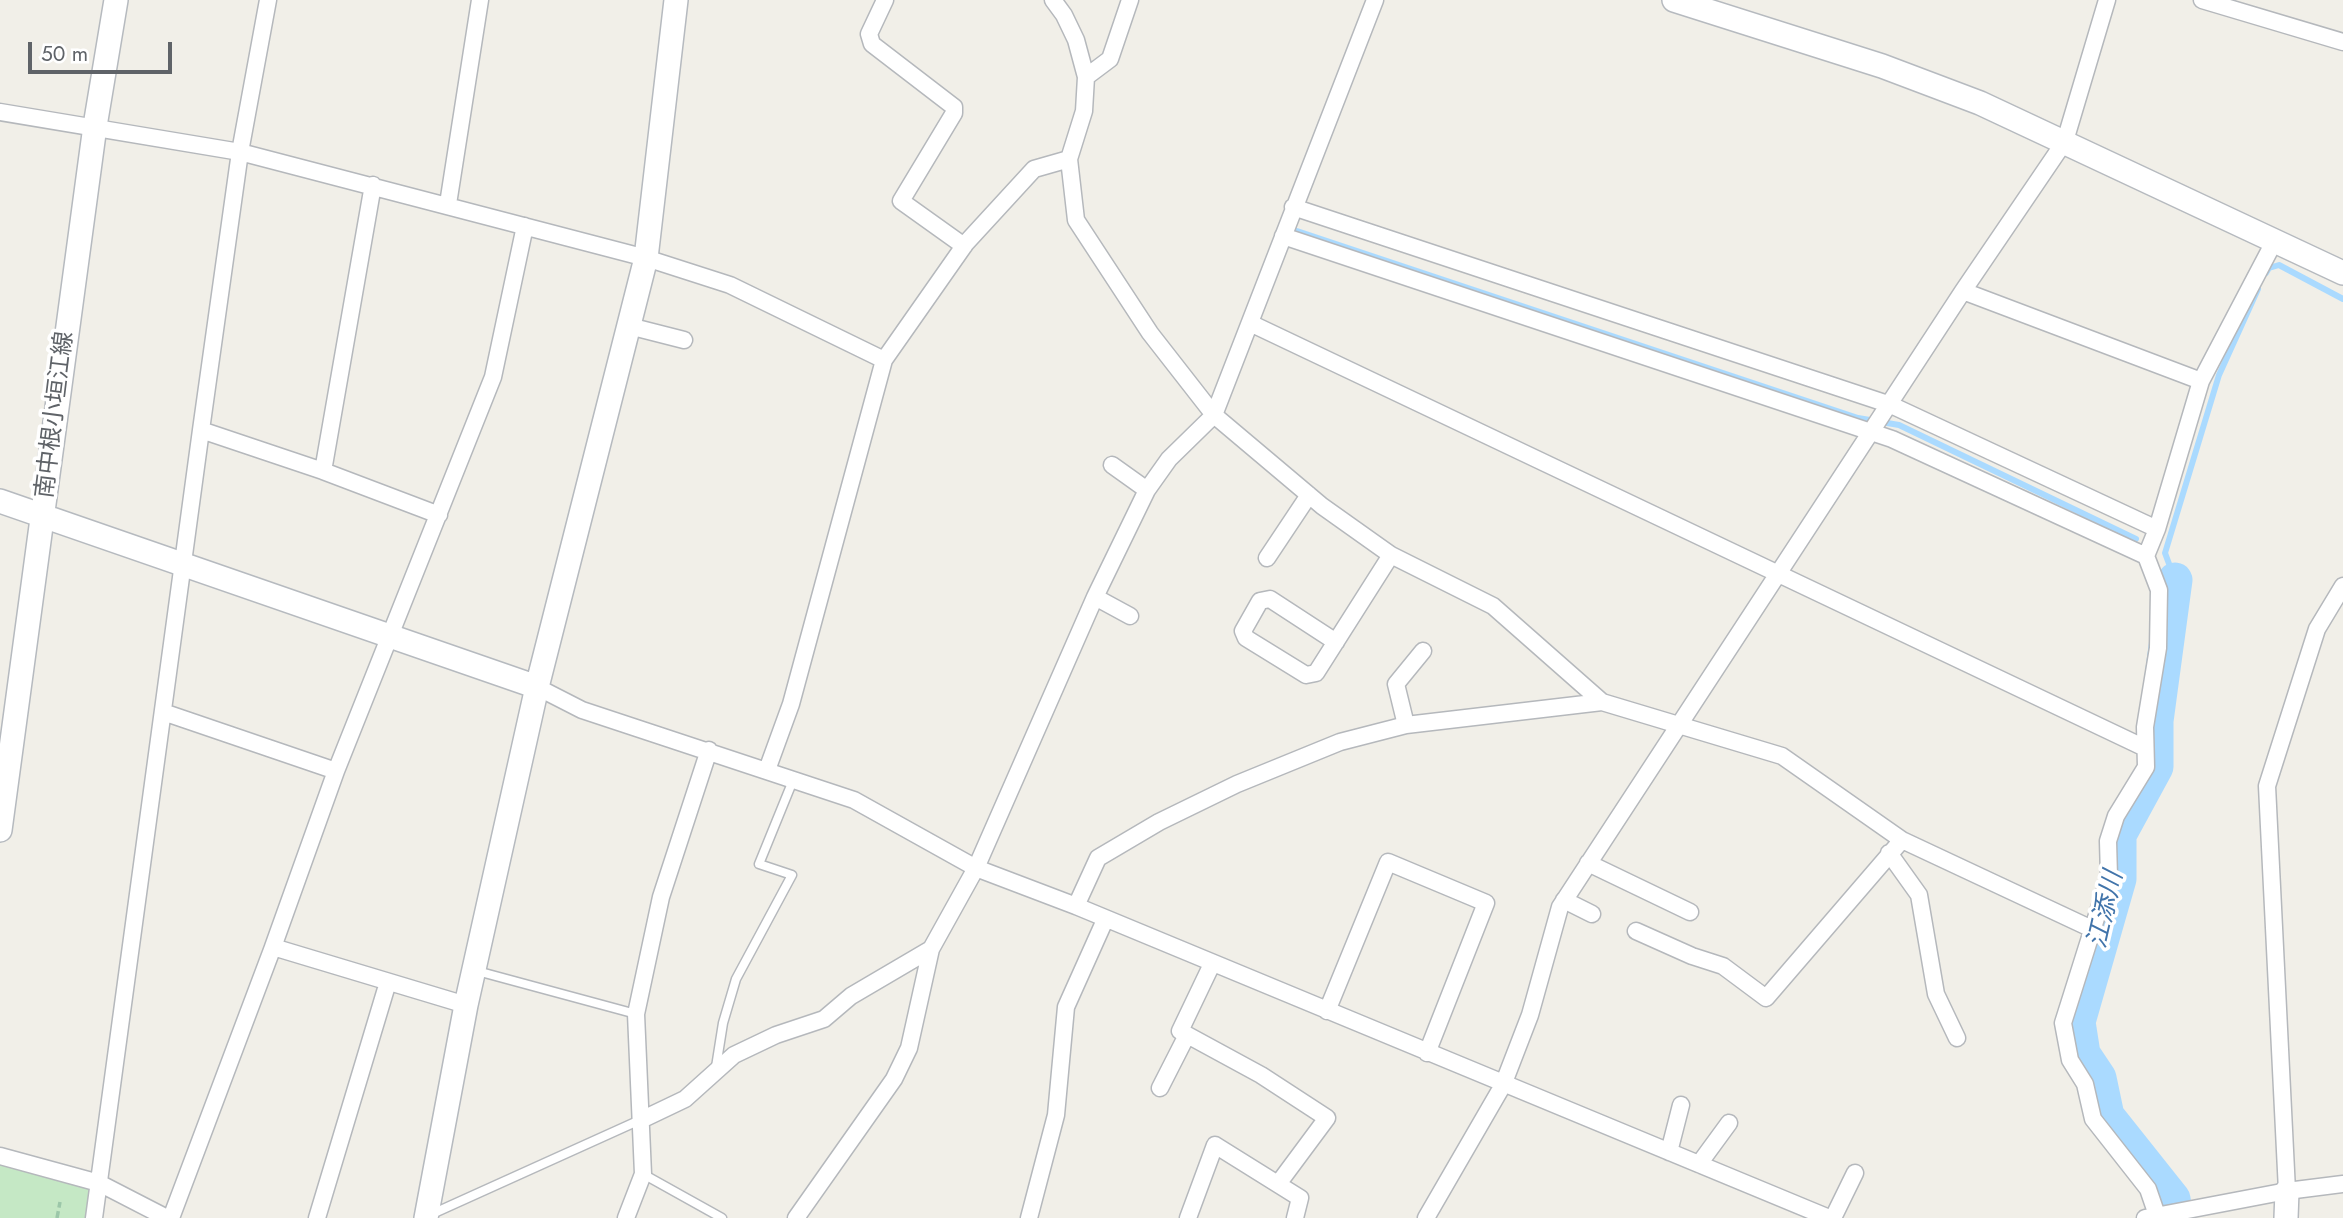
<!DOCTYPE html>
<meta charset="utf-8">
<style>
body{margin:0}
#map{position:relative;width:2343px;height:1218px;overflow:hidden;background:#f1efe8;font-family:Jost,sans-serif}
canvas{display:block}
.scale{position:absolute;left:28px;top:42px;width:144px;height:32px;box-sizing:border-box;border:4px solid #5f6368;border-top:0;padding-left:9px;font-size:21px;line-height:24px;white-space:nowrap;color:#5f6368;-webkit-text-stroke:5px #fff;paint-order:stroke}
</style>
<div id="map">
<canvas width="2343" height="1218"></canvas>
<div class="scale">50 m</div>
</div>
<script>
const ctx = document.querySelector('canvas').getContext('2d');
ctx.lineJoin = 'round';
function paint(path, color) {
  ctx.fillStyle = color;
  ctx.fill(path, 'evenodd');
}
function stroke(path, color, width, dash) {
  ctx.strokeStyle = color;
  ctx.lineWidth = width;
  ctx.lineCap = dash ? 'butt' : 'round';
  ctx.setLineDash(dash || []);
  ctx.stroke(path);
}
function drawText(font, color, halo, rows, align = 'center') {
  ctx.font = font + ' Jost,"Noto Sans JP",sans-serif';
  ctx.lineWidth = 7;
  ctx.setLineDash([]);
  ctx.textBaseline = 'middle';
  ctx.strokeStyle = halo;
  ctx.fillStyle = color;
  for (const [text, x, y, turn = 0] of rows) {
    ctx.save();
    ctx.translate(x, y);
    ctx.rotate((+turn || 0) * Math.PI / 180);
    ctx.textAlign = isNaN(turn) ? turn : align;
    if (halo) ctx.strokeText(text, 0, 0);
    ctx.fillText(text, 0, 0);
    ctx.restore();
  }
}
const green = new Path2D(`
 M0,1165L91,1189L86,1218H0Z`);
const stream = new Path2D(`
 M1297,231L1858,418L1899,425L2136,539
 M2266,273L2269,268L2279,265L2343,299
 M2175,580L2165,553L2219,375L2258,289`);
const river = new Path2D(`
 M2175,580L2156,721V767L2119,835V879L2078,1022L2083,1054L2099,1078L2107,1116L2173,1199L2176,1218`);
const path = new Path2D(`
 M57,1218L60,1202`);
const lane = new Path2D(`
 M477,971L636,1014
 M716,1067L723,1023L736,979L792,875L759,864L794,778
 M643,1174L722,1218
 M432,1214L640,1120`);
const street = new Path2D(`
 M885,0L869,34L872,44L954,107V113L901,201L964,246
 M1053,0L1064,15L1076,40L1086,77L1084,111L1069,159L1076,220L1150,333L1214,415L1375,0
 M2202,0L2343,42
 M1086,77L1110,59L1130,0
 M0,112L240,152L646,258L730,285L884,360
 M448,204L480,0
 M1293,207L1891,405L2157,529
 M1283,236L1892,439L2146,556
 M1963,291L2201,381
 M1250,323L2145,748
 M629,326L684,340
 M201,430L323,471L439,515
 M1112,465L1147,490
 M323,471L373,185
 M1267,558L1309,495
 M1095,597L1130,616
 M1336,642L1270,599L1260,601L1243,631L1246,638L1306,675L1316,673L1391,555
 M537,687L582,710L854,800L976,868L1076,906L1829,1218
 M163,712L336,771
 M1406,725L1396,684L1423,651
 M767,770L791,704L884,360L966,243L1034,169L1069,159
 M1889,853L1919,895L1936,994L1957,1038
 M1588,863L1690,912
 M1564,900L1592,914
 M1076,906L1098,858L1159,822L1237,784L1340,742L1406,725L1602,702
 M1636,931L1692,956L1723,966L1766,998L1902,840L2092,929
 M273,947L336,771L493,377L525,226
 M1212,964L1180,1031L1261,1075L1327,1118L1278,1184
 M1327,1011L1388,862L1486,903L1427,1053
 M1160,1088L1187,1035
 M641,1120L685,1099L734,1055L776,1035L824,1019L851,996L931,949
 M1669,1152L1681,1105
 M0,1156L99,1183L167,1218
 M1699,1164L1729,1123
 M2287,1191L2267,786L2317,629L2343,586
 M94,1218L201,430L240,152L268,0
 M171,1218L273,947L466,1005
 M317,1218L388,982
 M626,1218L643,1174L636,1014L661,897L709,750
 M796,1218L894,1079L909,1048L931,949L976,868L1095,597L1147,490L1169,459L1214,415L1322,506L1391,555L1493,606L1602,702L1782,756L1902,840
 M1029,1218L1056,1115L1066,1007L1105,920
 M1188,1218L1215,1145L1300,1198L1295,1218
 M1426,1218L1503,1085L1530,1015L1560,907L1963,291L2065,141L2107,0
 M1833,1218L1855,1173
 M2145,1218L2287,1191L2343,1184
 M2158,1218L2148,1189L2093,1119L2085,1084L2070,1060L2063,1023L2109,877L2108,841L2116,816L2146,767L2145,727L2158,648L2159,590L2146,556L2157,529L2201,381L2274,242`);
const secondary = new Path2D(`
 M1674,0L1882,66L1980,103L2343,273
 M0,501L537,687
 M0,830L95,126L116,0
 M426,1218L466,1005L537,687L646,258L676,0
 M2286,1218L2287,1191`);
const streetNames = [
 ["南中根小垣江線",56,415,-83]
];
const waterNames = [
 ["江添川",2107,910,-77]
];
paint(green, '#c5e8c5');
stroke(stream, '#aadaff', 6);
stroke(river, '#aadaff', 35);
stroke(lane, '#b5b8bc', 11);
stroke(street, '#b5b8bc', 19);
stroke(secondary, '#b6babf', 26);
stroke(path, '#9cc7a9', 3.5, [7, 3.5]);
stroke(lane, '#fff', 8);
stroke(street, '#fff', 16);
stroke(secondary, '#fff', 23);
drawText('24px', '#5f6368', '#fff', streetNames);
drawText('italic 26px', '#4174aa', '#fff', waterNames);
</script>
